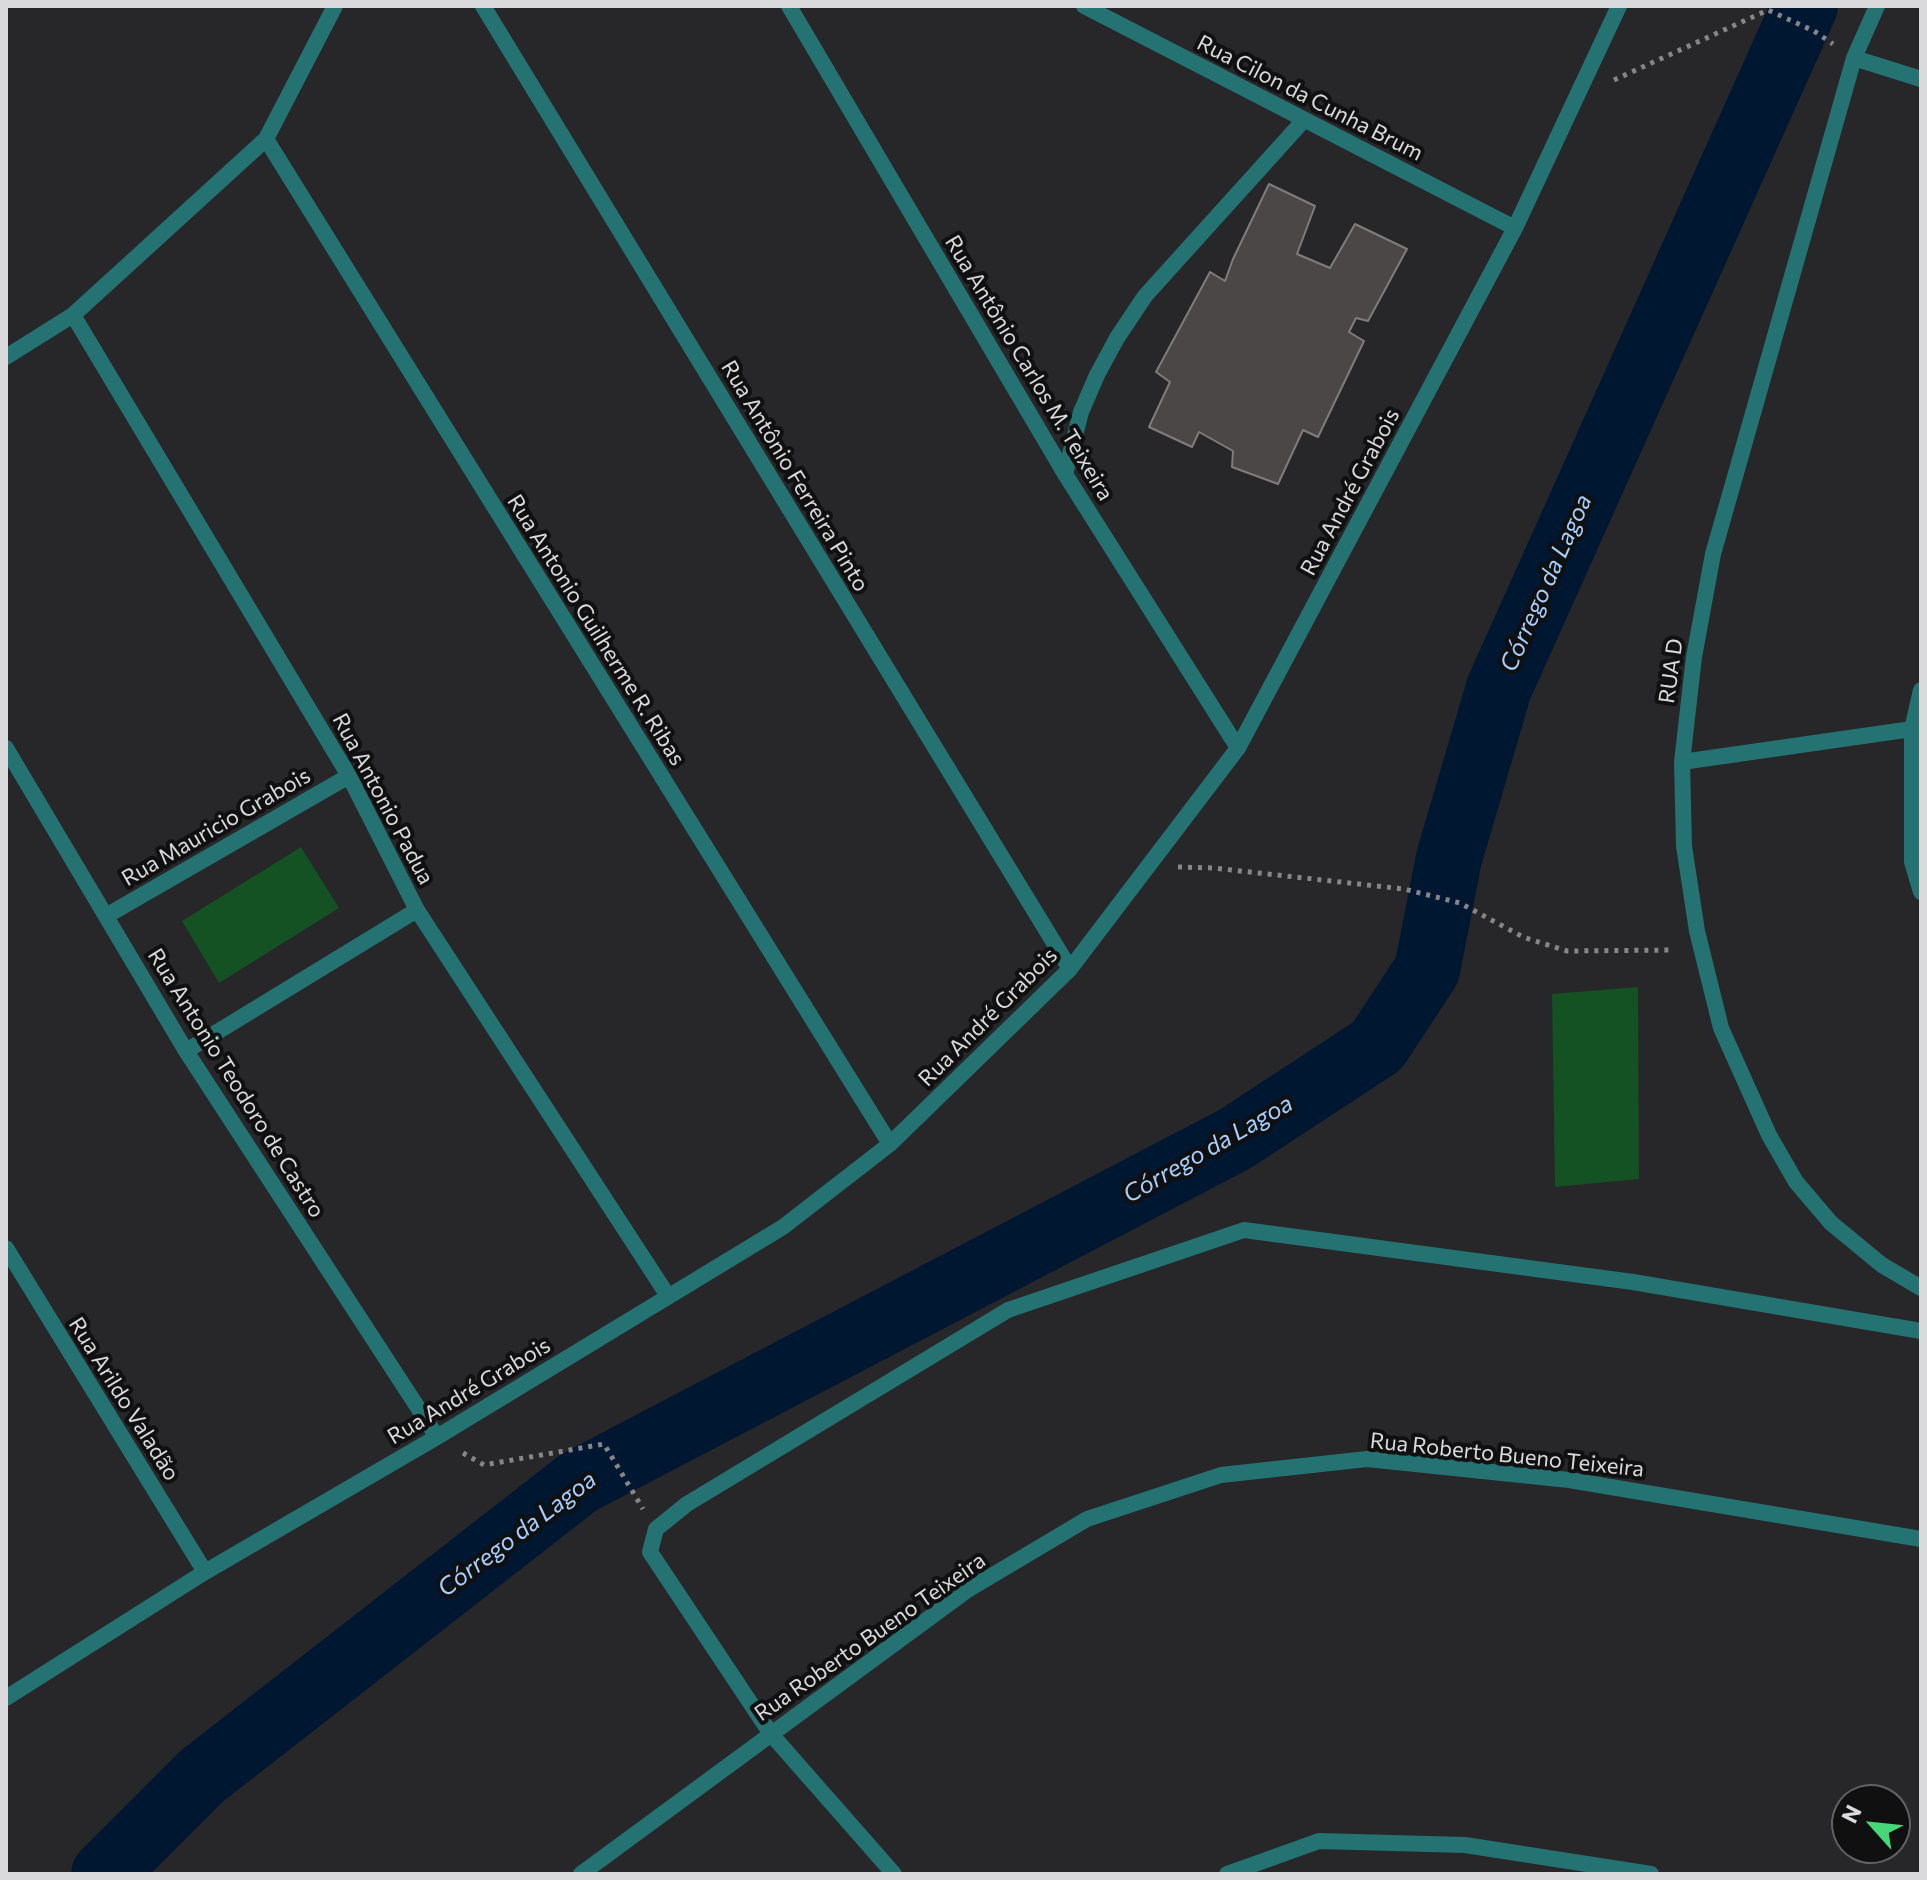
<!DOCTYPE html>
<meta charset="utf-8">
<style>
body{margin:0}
#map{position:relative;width:1927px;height:1880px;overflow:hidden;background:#272629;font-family:Commissioner,sans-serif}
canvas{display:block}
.frame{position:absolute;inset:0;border:8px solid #dad9db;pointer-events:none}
.north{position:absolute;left:1831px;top:1784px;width:80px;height:80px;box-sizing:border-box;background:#101011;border:2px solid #616062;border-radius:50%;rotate:297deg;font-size:22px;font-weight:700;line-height:32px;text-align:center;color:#dad9db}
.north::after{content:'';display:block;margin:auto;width:28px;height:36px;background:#48d778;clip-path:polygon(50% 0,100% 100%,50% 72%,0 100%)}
</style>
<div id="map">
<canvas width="1927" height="1880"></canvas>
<div class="frame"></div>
<div class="north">N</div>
</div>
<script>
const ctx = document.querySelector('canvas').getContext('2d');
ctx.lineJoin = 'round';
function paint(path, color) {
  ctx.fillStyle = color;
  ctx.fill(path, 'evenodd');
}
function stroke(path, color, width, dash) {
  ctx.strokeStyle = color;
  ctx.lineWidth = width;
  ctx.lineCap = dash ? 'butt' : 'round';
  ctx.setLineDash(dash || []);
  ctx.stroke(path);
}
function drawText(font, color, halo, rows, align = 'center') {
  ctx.font = font + ' Commissioner,sans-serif';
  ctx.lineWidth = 8;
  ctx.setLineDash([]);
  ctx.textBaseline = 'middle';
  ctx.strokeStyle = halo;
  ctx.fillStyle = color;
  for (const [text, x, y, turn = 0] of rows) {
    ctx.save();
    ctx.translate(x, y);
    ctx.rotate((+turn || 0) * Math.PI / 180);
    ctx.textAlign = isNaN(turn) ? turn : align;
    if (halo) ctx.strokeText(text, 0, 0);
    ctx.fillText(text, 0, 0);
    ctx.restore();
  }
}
const green = new Path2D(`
 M301,847L339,908L219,983L182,921Z
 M1638,987L1639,1179L1555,1187L1552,994Z`);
const river = new Path2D(`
 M104,1874L202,1776L579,1482L1235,1139L1377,1046L1427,970L1449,858L1499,688L1805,6`);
const building = new Path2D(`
 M1269,184L1315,206L1297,254L1330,268L1355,224L1407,249L1368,321L1356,318L1349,332L1364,341L1318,437L1303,430L1278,484L1232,467L1233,451L1199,432L1192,447L1149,427L1170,382L1156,372L1210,272L1225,281L1233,259Z`);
const path = new Path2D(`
 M1614,80L1768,10L1814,31L1833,44
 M1178,867L1213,868L1404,889L1460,903L1523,937L1567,951L1674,950
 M463,1453L484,1465L604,1444L643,1509`);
const lane = new Path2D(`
 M1065,474L1081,412L1097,375L1117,338L1145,296L1304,120`);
const street = new Path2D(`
 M483,6L1070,969
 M789,6L1065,474L1238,748
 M1084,6L1515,228
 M1877,6L1854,58L1713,554L1694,657L1682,762L1684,846L1697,931L1721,1028L1769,1135L1796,1182L1831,1223L1882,1265L1921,1288
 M1854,58L1921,79
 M266,139L890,1144
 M73,315L349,776L417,910L668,1296
 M6,357L73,315L266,139L335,6
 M1921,690L1912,729V862L1921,892
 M6,748L186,1051L437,1437
 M1682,762L1912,729
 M106,916L349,776
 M186,1051L417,910
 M6,1248L205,1572
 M6,1698L205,1572L437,1437L783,1227L890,1144L1070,969L1238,748L1515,228L1619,6
 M581,1874L966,1591L1087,1519L1221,1475L1367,1459L1569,1480L1921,1539
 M894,1874L771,1734L650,1552L656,1529L687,1504L1008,1310L1244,1230L1633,1282L1921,1331
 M1227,1874L1319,1841L1465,1845L1651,1874`);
const streetNames = [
 ["Rua Cilon da Cunha Brum",1310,98,27],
 ["Rua Antônio Carlos M. Teixeira",1029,368,59],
 ["Rua Antônio Ferreira Pinto",795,476,59],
 ["Rua André Grabois",1350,492,-62],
 ["Rua Antonio Guilherme R. Ribas",596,630,58],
 ["RUA D",1671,671,-82],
 ["Rua Antonio Padua",383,799,62],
 ["Rua Mauricio Grabois",216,827,-30],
 ["Rua André Grabois",988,1017,-45],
 ["Rua Antonio Teodoro de Castro",236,1083,58],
 ["Rua André Grabois",469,1391,-31],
 ["Rua Arildo Valadão",124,1399,58],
 ["Rua Roberto Bueno Teixeira",1507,1455,6],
 ["Rua Roberto Bueno Teixeira",870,1637,-35]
];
const waterNames = [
 ["Córrego da Lagoa",1546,583,-66],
 ["Córrego da Lagoa",1208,1149,-30],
 ["Córrego da Lagoa",517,1534,-37]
];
paint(green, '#145123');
stroke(river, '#001732', 66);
paint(building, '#4b4747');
stroke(building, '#807c7b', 2);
stroke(path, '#868588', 5, [4, 6]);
stroke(lane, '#247272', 16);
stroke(street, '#247272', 16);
drawText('22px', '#dad9db', '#101011', streetNames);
drawText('italic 24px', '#a6cfff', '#101011', waterNames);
</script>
